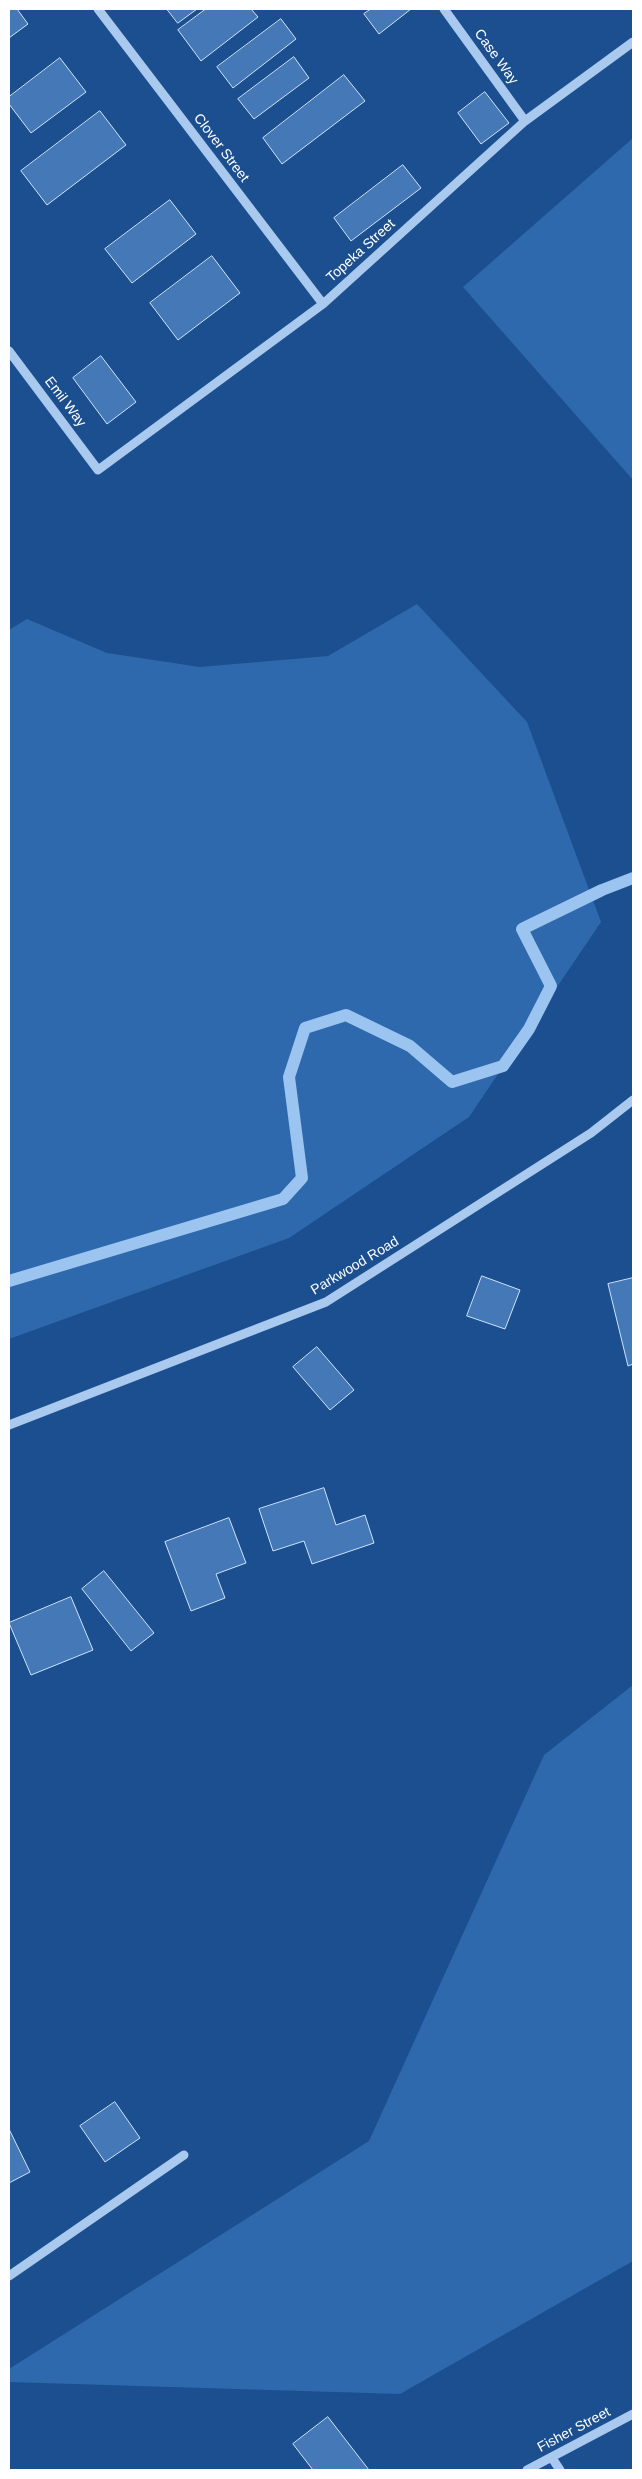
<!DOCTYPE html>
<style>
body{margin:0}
#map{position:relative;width:642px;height:2479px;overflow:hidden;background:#1b4f8f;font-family:Arial,sans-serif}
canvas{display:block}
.frame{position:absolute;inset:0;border:10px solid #fff;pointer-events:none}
</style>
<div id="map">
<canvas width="642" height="2479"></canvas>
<div class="frame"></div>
</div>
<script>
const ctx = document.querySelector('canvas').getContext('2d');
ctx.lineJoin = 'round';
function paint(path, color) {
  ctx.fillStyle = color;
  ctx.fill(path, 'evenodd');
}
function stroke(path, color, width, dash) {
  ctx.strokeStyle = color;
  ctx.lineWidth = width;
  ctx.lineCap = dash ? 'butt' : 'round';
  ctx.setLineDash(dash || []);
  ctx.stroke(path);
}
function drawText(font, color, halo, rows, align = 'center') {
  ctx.font = font + ' Arial,sans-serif';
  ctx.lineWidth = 4.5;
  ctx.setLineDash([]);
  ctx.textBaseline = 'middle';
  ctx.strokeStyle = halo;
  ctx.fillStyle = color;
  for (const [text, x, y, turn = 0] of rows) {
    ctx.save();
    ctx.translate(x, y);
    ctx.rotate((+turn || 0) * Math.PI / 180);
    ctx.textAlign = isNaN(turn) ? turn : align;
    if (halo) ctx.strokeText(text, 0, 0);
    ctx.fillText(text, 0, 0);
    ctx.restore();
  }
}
const green = new Path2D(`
 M633,138V480L463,287Z
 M417,604L527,722L601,922L469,1117L289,1238L9,1339V630L27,619L107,653L200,667L328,656Z
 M633,1685V2261L400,2394L9,2382V2369L369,2141L544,1755Z`);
const stream = new Path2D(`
 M9,1281L283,1199L302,1178L289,1077L305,1028L346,1015L410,1046L452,1082L503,1066L529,1029L551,986L522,929L602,890L633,878`);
const building = new Path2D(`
 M9,9H17L28,24L9,38Z
 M167,9H197L178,23Z
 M206,9H251L258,17L201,61L178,30Z
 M371,9H411L379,34L364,14Z
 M281,19L296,39L233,88L217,67Z
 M294,57L309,78L254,119L238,99Z
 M60,58L86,92L31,133L9,104V97Z
 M344,75L365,101L282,164L263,138Z
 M485,92L509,123L481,144L458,113Z
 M100,111L126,145L47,205L21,171Z
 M403,165L421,188L351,241L334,218Z
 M170,200L196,234L132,283L105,249Z
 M212,256L240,293L178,340L150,303Z
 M101,356L136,402L107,424L73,378Z
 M482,1276L520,1290L505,1329L467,1316Z
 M633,1278V1364L628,1366L608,1284Z
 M317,1347L354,1390L330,1410L293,1367Z
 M324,1488L336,1525L365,1515L374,1543L312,1564L304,1541L273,1551L259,1509Z
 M229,1518L246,1563L216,1574L225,1598L191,1611L165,1542Z
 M104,1571L154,1633L131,1651L82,1589Z
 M71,1597L93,1650L31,1675L9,1623Z
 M115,2102L140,2138L105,2162L80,2126Z
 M9,2129L30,2172L9,2183Z
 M328,2417L369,2470H313L293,2444Z`);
const minor = new Path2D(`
 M98,9L323,304
 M444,9L525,121
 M9,351L98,470L323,304L525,121L633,42
 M9,1425L326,1302L591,1133L633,1100
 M9,2276L184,2155
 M552,2458L560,2470
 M527,2470L633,2414`);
const streetNames = [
 ["Case Way",496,57,54],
 ["Clover Street",221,148,53],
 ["Topeka Street",361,251,-42],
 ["Emil Way",65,402,53],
 ["Parkwood Road",355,1266,-31],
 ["Fisher Street",574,2430,-28]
];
paint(green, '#2e69ad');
stroke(stream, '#9cc4f0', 12);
paint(building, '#4478b7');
stroke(building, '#cfe3fa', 1);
stroke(minor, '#a9c9ee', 9);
drawText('14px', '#fff', '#1b4f8f', streetNames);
</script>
